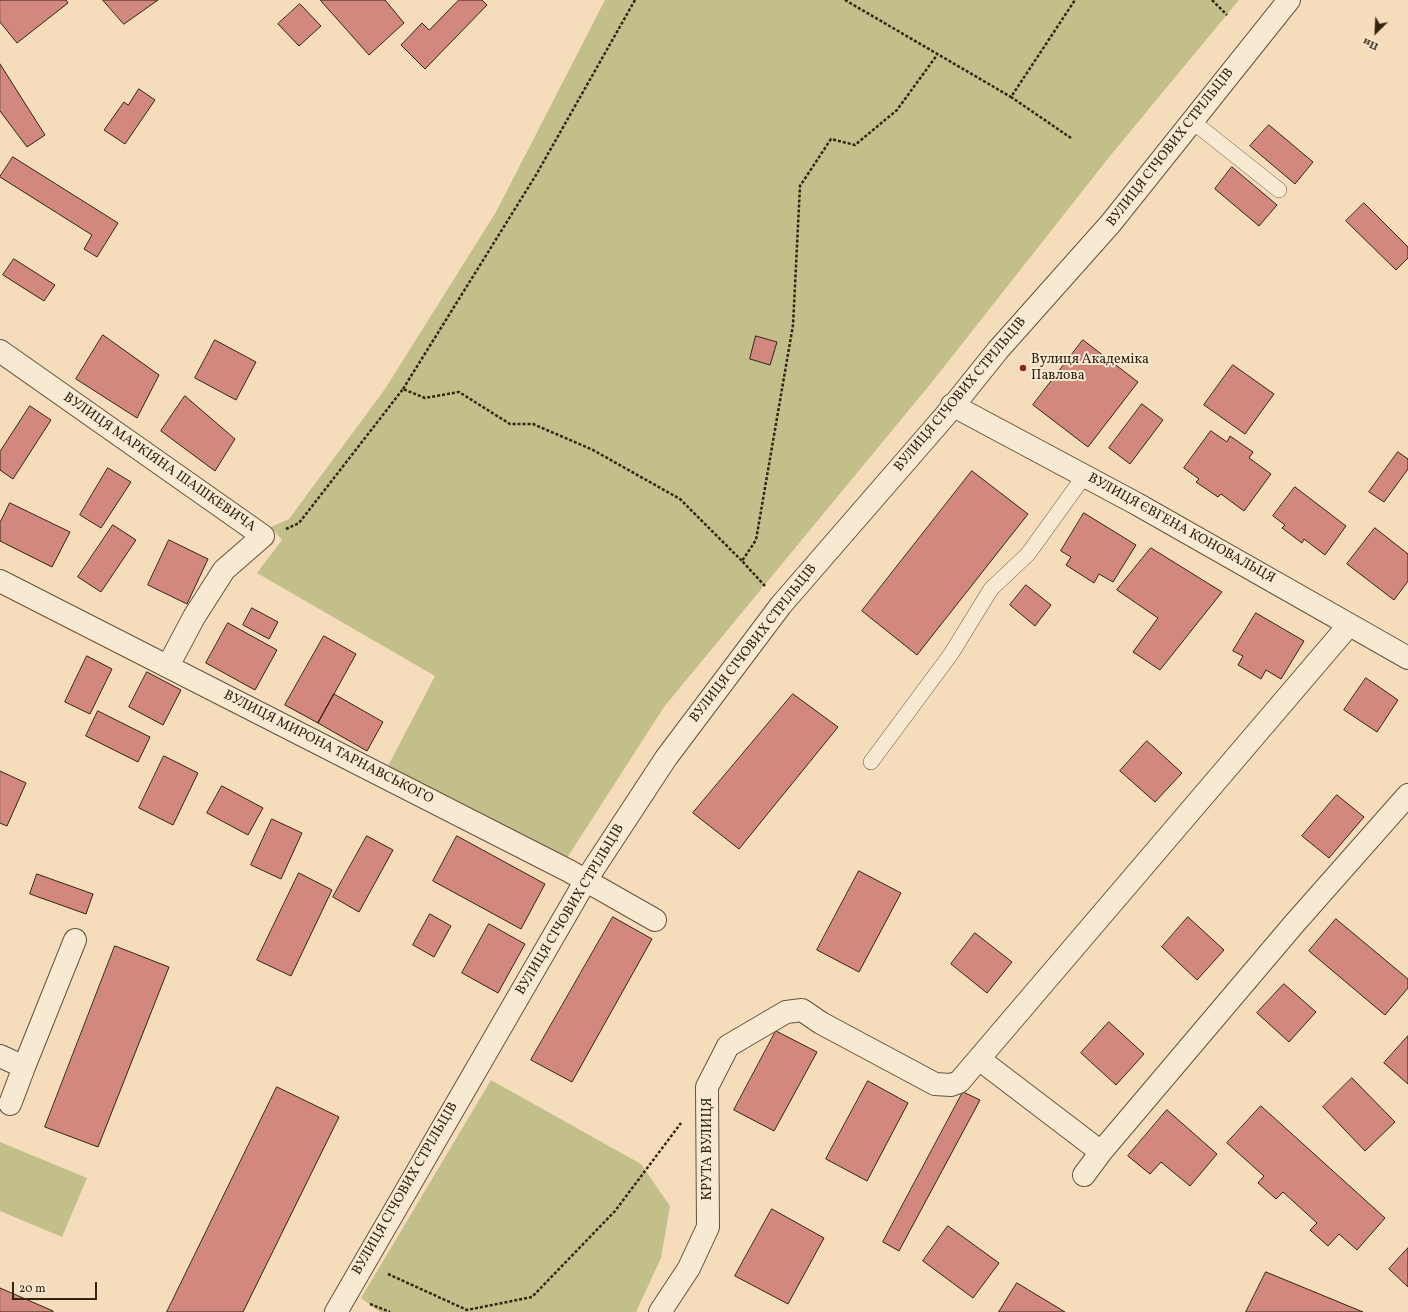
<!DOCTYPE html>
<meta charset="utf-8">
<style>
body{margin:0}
#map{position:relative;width:1408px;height:1312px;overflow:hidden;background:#f5ddbb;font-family:Vollkorn,serif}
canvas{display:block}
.north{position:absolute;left:1356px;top:12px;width:40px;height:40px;-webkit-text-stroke:3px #f8e9d3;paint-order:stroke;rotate:204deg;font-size:11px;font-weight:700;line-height:16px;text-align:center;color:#332411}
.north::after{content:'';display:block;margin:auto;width:14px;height:18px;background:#332411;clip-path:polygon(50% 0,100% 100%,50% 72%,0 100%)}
.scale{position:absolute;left:12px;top:1282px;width:85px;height:18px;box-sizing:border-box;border:2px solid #332411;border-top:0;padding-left:5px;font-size:12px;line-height:14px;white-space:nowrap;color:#332411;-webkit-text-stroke:3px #f8e9d3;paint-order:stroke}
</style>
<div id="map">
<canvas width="1408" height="1312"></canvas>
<div class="north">Пн</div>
<div class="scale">20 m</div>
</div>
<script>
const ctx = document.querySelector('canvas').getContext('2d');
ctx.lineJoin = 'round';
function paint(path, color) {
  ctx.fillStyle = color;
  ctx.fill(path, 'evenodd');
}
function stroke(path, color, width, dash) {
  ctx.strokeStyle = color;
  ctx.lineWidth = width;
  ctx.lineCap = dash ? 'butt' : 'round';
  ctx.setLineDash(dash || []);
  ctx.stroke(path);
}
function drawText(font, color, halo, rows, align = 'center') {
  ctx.font = font + ' Vollkorn,serif';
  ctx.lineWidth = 4;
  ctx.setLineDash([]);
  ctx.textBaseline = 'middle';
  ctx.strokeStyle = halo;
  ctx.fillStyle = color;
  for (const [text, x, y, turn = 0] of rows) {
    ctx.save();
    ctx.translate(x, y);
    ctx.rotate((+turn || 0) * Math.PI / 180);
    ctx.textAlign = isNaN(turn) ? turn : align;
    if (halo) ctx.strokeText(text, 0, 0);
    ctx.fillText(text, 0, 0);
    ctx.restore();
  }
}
const green = new Path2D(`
 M605,0H1239L1110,156L932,382L664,707L565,861L388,766L435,676L257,573L282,540L271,527L289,519L385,389L496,212Z
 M491,1080L641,1164L670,1206L661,1258L636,1312H380L361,1298Z
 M0,1142L87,1178L62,1237L0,1211Z`);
const building = new Path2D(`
 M0,0H66L68,3L17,43L0,22Z
 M103,0H158L124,24Z
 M321,0H385L404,23L369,55L321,1Z
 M459,0H482L487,5L425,69L401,45L422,23L429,30Z
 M300,4L321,26L299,46L278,24Z
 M0,64L45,135L27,147L0,111Z
 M139,89L155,100L125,144L104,130L124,102L128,105Z
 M1269,125L1313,162L1295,184L1250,146Z
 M13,157L118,223L97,257L84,249L92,235L0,177Z
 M1232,167L1277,205L1259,226L1215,189Z
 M1364,203L1408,247V258L1396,270L1346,221Z
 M14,259L55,285L44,301L3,275Z
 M103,335L159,375L137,418L76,379Z
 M756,336L777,342L770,365L750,359Z
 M215,340L256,362L236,400L195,378Z
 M1083,340L1138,382L1088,447L1033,405Z
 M1233,365L1274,394L1245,434L1204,405Z
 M185,396L235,439L215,471L161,431Z
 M1142,404L1163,420L1130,464L1109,448Z
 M30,406L51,420L13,479L0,470V452Z
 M1211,431L1227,442L1230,436L1253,452L1249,458L1271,474L1244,511L1221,494L1218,497L1196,482L1199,479L1184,468Z
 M1398,452L1408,459V469L1384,502L1369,492Z
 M108,468L131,482L101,528L80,515Z
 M972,471L1028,514L917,655L862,611Z
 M1295,487L1346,526L1325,555L1304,539L1302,543L1282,528L1285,525L1273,516Z
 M10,503L70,532L52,567L0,541V523Z
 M1084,513L1136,545L1113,582L1099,574L1094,583L1066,565L1071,557L1061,551Z
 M113,525L136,540L101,592L78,577Z
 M1375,528L1408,554V581L1394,600L1347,564Z
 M169,540L208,559L187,604L148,585Z
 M1151,548L1222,592L1160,670L1133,652L1158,618L1117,590Z
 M1026,585L1051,605L1035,626L1010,605Z
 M252,608L278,622L269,639L243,625Z
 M1256,613L1304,641L1281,679L1266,670L1261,679L1238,665L1243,656L1233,651Z
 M228,623L277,650L255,690L206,663Z
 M324,636L356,654L318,723L285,705Z
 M87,656L112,669L90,714L65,702Z
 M147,672L181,690L163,725L129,707Z
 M1366,678L1398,700L1377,732L1344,710Z
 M334,694L383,722L367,751L318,723Z
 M793,694L838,727L739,849L693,813Z
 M98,711L150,737L138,762L86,736Z
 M1147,741L1182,773L1155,802L1120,771Z
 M164,756L198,773L173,825L139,808Z
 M0,771L26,783L7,826L0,823Z
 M222,786L263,808L248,835L207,813Z
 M1337,795L1364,817L1329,858L1302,836Z
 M272,819L302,833L281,879L251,865Z
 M367,836L393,850L359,912L333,897Z
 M457,836L545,884L521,929L433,881Z
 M859,871L901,893L859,972L817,950Z
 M299,873L332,890L291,976L257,960Z
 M37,874L93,894L86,914L30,894Z
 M430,914L451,926L434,957L413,945Z
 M613,917L652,939L572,1082L531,1060Z
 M1188,917L1224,950L1197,980L1162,947Z
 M1336,919L1408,979V988L1385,1015L1309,951Z
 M489,924L525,944L498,993L462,973Z
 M975,933L1012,962L987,993L951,964Z
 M115,946L169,967L98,1147L45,1127Z
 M1284,984L1316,1012L1289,1042L1257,1013Z
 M1109,1022L1144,1054L1116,1085L1081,1053Z
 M776,1031L817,1052L774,1131L734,1110Z
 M1408,1036V1084L1384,1063Z
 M1352,1078L1395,1122L1365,1151L1323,1107Z
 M868,1081L908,1103L867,1181L826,1159Z
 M277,1087L339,1117L243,1312H167Z
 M963,1092L980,1100L899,1251L883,1242Z
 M1261,1106L1385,1218L1357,1250L1339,1234L1328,1246L1310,1230L1317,1223L1283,1192L1276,1199L1258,1183L1264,1176L1227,1143Z
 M1167,1110L1217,1154L1190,1186L1161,1162L1150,1174L1128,1156Z
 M772,1209L824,1238L788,1304L735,1276Z
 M948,1226L999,1263L973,1298L923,1261Z
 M1408,1248V1287L1389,1269Z
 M1266,1272L1363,1312H1246Z
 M1017,1283L1065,1312H999Z
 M0,1288L53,1311V1312H0Z`);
const path = new Path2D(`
 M845,0L1011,97
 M1212,0L1227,15
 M1071,138L1011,97L1075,0
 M403,389L536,175L635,0
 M286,529L299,523L403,389L425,398L459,392L510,424H533L593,450L680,499L742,561
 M765,586L742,561L756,540L793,325L800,186L831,139L855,145L897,110L937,55
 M388,1274L467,1310L532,1297L615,1211L681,1123
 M370,1304L390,1312`);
const service = new Path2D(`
 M1192,121L1279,190
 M871,762L951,654L991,589L1028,554L1085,475`);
const minor = new Path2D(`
 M0,351L263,536L224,570L194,617L168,666
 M952,405L1137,504L1408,658
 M0,581L569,871L655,920
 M0,1056L24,1067L75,940
 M979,1059L1101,1152
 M10,1104L24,1067
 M1084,1175L1101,1152L1294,924L1408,795
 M660,1312L689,1268L708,1227L707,1087L728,1046L786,1012L802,1010L821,1023L935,1084L951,1085L959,1082L1349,625`);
const tertiary = new Path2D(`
 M336,1312L586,880L666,758L781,605L945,416L998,350L1111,223L1289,0`);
const markers = [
 [1023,368,4,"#8f2418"]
];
const streetNames = [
 ["ВУЛИЦЯ СІЧОВИХ СТРІЛЬЦІВ",1171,148,-52],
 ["ВУЛИЦЯ СІЧОВИХ СТРІЛЬЦІВ",961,395,-50],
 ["ВУЛИЦЯ МАРКІЯНА ШАШКЕВИЧА",159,463,35],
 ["ВУЛИЦЯ ЄВГЕНА КОНОВАЛЬЦЯ",1181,529,29],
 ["ВУЛИЦЯ СІЧОВИХ СТРІЛЬЦІВ",754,644,-52],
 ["ВУЛИЦЯ МИРОНА ТАРНАВСЬКОГО",328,748,27],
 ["ВУЛИЦЯ СІЧОВИХ СТРІЛЬЦІВ",571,910,-59],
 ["КРУТА ВУЛИЦЯ",708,1149,-90],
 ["ВУЛИЦЯ СІЧОВИХ СТРІЛЬЦІВ",406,1189,-60]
];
const poiNames = [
 ["Вулиця Академіка",1031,360],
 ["Павлова",1031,376]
];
paint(green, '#c3bf8b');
paint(building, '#d2887f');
stroke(building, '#332411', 1);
stroke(service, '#64523c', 16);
stroke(minor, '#64523c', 24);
stroke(tertiary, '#64523c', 24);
stroke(path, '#332411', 2.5, [3, 2]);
stroke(service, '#f8e9d3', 15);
stroke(minor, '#f8e9d3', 22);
stroke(tertiary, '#f8e9d3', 22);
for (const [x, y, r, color] of markers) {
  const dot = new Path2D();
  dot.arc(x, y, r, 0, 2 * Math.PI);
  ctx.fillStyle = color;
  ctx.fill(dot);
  stroke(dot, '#f8e9d3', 1.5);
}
drawText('14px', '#332411', '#f8e9d3', streetNames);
drawText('14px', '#332411', '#f8e9d3', poiNames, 'left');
</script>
